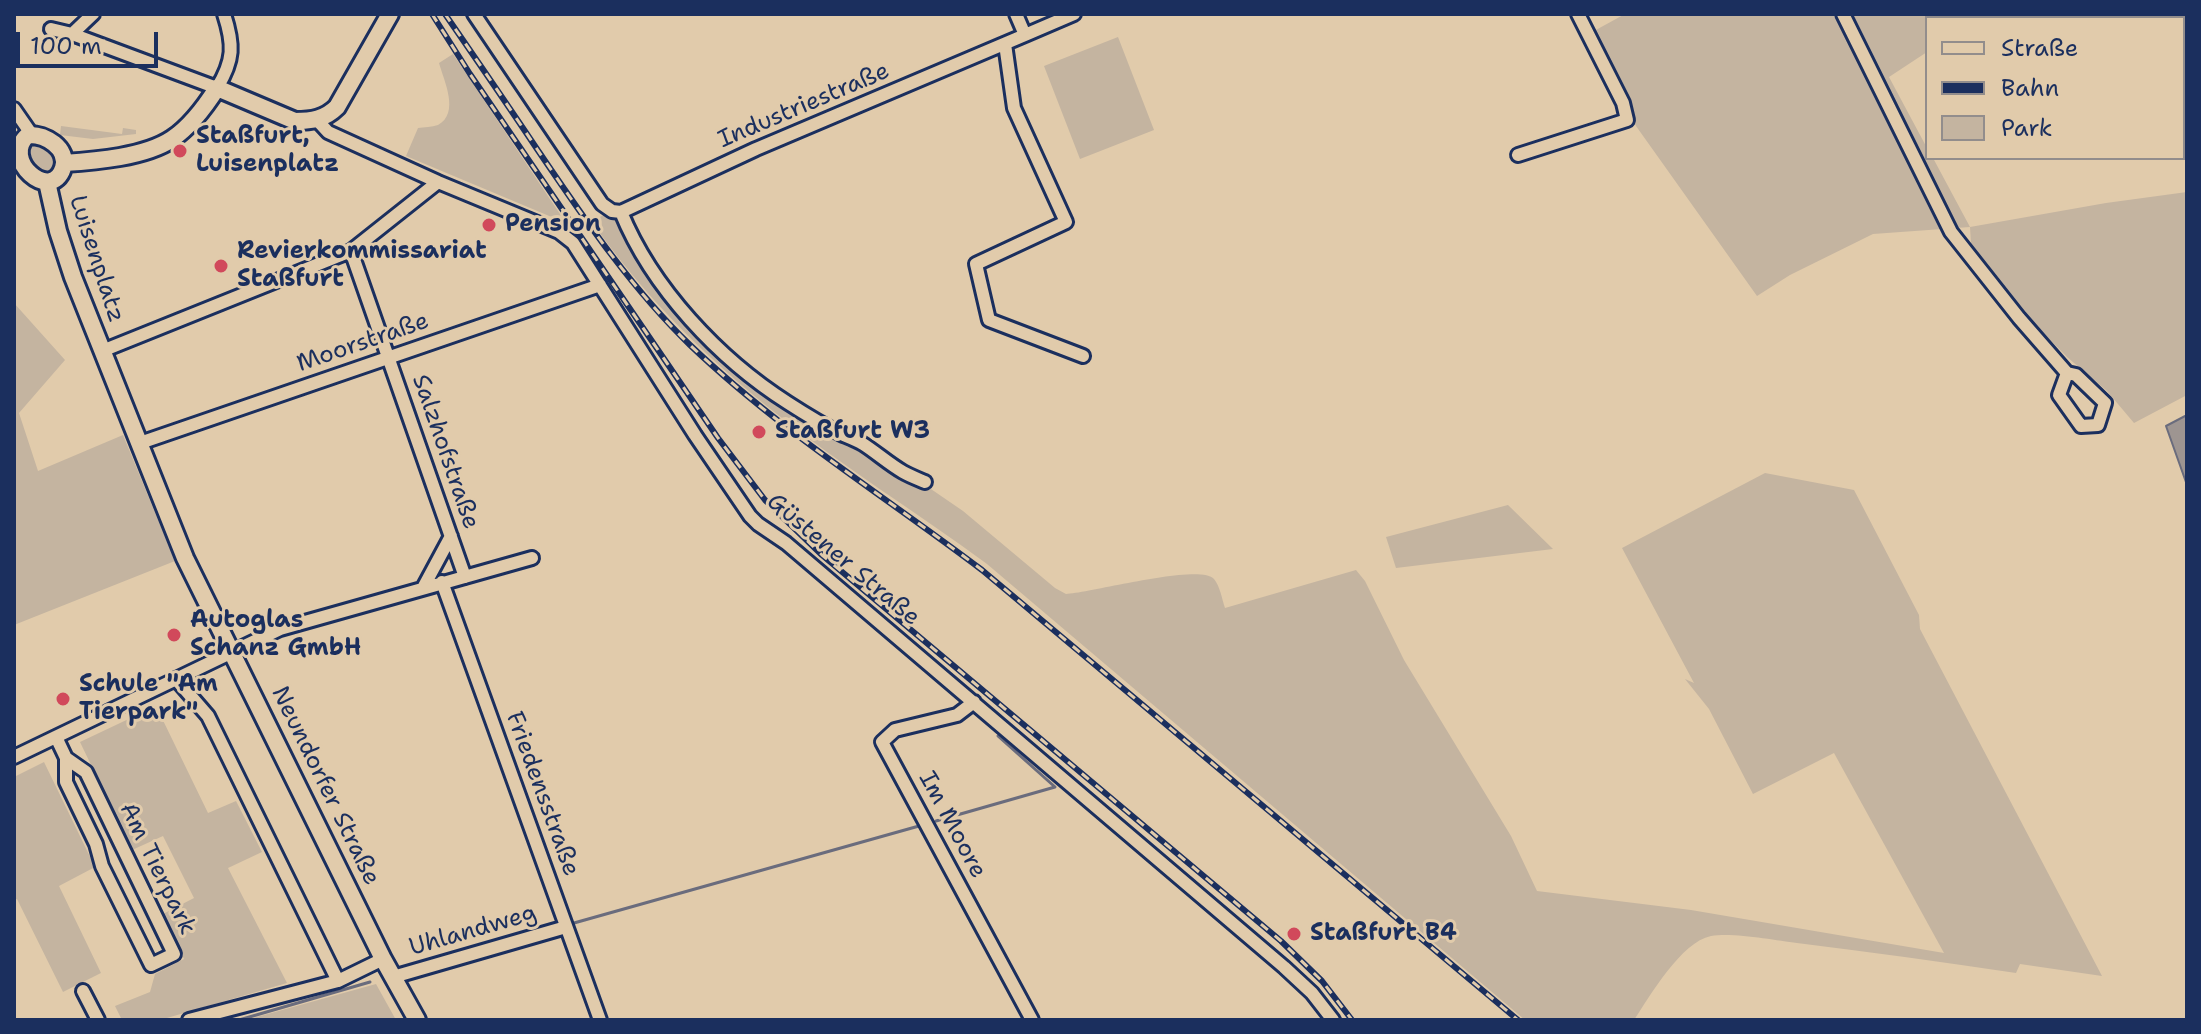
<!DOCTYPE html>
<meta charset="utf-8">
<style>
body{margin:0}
#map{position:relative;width:2201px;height:1034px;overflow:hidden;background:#e1cbab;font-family:"Shantell Sans",sans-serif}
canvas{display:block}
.frame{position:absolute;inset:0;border:16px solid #1b2f5e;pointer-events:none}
.legend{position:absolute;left:1925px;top:16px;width:260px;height:144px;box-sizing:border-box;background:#e1cbab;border:2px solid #928d8c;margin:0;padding:10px 14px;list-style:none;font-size:24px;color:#1b2f5e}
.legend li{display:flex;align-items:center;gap:16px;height:40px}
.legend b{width:40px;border:2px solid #928d8c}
.scale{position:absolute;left:16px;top:32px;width:142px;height:36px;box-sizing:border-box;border:4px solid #1b2f5e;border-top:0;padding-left:10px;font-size:24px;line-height:28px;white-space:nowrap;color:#1b2f5e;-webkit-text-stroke:6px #e1cbab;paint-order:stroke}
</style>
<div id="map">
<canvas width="2201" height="1034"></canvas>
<div class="frame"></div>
<ul class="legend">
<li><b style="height:10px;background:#e1cbab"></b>Straße</li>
<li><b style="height:10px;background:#1b2f5e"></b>Bahn</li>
<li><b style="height:22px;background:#c4b4a0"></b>Park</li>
</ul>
<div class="scale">100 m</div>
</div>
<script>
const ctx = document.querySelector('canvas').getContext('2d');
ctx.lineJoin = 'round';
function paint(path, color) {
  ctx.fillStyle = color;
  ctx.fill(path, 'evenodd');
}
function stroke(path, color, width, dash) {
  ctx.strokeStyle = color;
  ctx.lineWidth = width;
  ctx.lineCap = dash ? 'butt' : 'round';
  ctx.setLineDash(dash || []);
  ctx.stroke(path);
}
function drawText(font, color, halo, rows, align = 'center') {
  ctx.font = font + ' "Shantell Sans",sans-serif';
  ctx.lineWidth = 6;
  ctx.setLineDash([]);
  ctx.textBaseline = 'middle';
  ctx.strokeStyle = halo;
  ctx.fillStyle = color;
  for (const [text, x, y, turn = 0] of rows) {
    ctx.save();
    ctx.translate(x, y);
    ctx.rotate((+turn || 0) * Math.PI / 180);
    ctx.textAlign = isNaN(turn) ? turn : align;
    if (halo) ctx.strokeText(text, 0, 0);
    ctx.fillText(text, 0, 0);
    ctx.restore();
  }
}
const green = new Path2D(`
 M1625,14H1953V18H1927V52L1889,77L1927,148V158H1933L1970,227L2106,203L2187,192V395L2134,423L2107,391L2067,357L2024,313L1971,244L1970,227L1873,234L1790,275L1757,296L1636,126L1594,31Z
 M1118,37L1154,130L1080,159L1044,66Z
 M453,54L566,223L406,156L418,128C424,127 432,127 438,125C460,113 444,81 439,63Z
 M61,126L122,134L123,128L136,130V134L93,139L60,135Z
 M31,143C42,143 54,152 55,164L51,172L40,174L22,152Z
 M605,214L622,223L643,266L784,405L848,447L859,445L872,457L921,490L928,487L963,511L1055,588L1066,594C1091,593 1199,563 1214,579C1220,586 1222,599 1225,608L1356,570L1365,581L1404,660L1511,836L1537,891L1691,910L1944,953L1834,753L1753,794L1709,709L1685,679L1694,683L1622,548L1765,473L1854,490L1919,615L1920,629L2102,976L2020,964L2016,973C1943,962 1870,952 1797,943C1775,940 1732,932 1711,936C1681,942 1650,996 1634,1020H1525L987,564C917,512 841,466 773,411C705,357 642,294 592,222Z
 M14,303L65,360L19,413L38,471L123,435L175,561L14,625Z
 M1508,505L1553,549L1396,568L1386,537Z
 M156,706L208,813L236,801L262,852L228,868L287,983L160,1020H122L115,1006L150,992L155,974L184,959L163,914L194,898L163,836L132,850L80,742Z
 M44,762L95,867L59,886L101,973L63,992L17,899L14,900V777Z
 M376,984L396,1020H246Z`);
const water = new Path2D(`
 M2187,415V485L2166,426Z`);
const stream = new Path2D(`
 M936,821L1055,787L998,736
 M574,923L919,826
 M239,1020L370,982`);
const minor = new Path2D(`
 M474,14L602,204L612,211L621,212C652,288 719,359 788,403C805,414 823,425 841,434C848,437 856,440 863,444C877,453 889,464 903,472C910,476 918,479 925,482
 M1843,14L1951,232L2019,318L2067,373L2076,375L2105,403L2098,425L2081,426L2059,395L2067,373
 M51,29L72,34L93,14
 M72,34L217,88C234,60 234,45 224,14
 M1025,35L1074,14
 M1005,44L1014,108L1066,222L976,264L989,320L1083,356
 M14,109L32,135
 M317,120L328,132L438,182L559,232L573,243L695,435L750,516L758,524L786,543L1284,967L1312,993L1333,1020
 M1518,155L1627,120L1623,103L1578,14
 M621,212L756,149L1025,35L1016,14
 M351,251L465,577
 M102,351L351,251L438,182
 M140,443L600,285
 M442,582L600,1020
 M423,588L451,536
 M176,679L208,716L338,981L189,1020
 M974,702L957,715L895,730L882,742L1032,1020
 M56,737L66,758L86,772L174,954L151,965L102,866L96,844L66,782V758
 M14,757L280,629L532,558
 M393,977L566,927
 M338,981L383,959
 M83,991L98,1020`);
const major = new Path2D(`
 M28,135C45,134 69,148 63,168C51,204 0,159 28,135Z
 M64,163C96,161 145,157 172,139C191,126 205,107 217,88L295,121C312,121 325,119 337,107L390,14
 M47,182L58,231L73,277L185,558L383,959L417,1020`);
const rail = new Path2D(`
 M432,14L470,74L718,438L765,500L822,555L1281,941L1322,981L1352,1020
 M445,14C476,59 507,104 537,149C584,218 630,287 690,345C780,431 883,495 982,570L1518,1020`);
const markers = [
 [180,151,8,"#d1495b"],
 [489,225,8,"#d1495b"],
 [221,266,8,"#d1495b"],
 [759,432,8,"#d1495b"],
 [174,635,8,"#d1495b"],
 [63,699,8,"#d1495b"],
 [1294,934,8,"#d1495b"]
];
const streetNames = [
 ["Industriestraße",804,106,-23],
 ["Luisenplatz",96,259,72],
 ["Moorstraße",363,343,-19],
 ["Salzhofstraße",445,452,71],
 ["Güstener Straße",843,560,40],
 ["Neundorfer Straße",325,786,64],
 ["Friedensstraße",542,794,70],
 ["Im Moore",952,825,62],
 ["Am Tierpark",157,869,64],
 ["Uhlandweg",473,931,-16]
];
const poiNames = [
 ["Staßfurt,",196,137],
 ["Luisenplatz",196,165],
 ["Pension",505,225],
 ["Revierkommissariat",237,252],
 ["Staßfurt",237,280],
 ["Staßfurt W3",775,432],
 ["Autoglas",190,621],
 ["Schanz GmbH",190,649],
 ["Schule \"Am",79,685],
 ["Tierpark\"",79,713],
 ["Staßfurt B4",1310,934]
];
paint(green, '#c4b4a0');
paint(water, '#9e9591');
stroke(water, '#6a6c7d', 2);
stroke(stream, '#6a6c7d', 3);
stroke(minor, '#1b2f5e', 18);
stroke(major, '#1b2f5e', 22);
stroke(minor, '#e1cbab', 12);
stroke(major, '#e1cbab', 16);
stroke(rail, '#1b2f5e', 6);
stroke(rail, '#e1cbab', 3, [9]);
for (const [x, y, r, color] of markers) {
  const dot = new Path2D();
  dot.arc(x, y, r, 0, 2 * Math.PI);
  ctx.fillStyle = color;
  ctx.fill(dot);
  stroke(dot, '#e1cbab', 3);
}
drawText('24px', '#1b2f5e', '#e1cbab', streetNames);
drawText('bold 24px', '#1b2f5e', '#e1cbab', poiNames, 'left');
</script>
